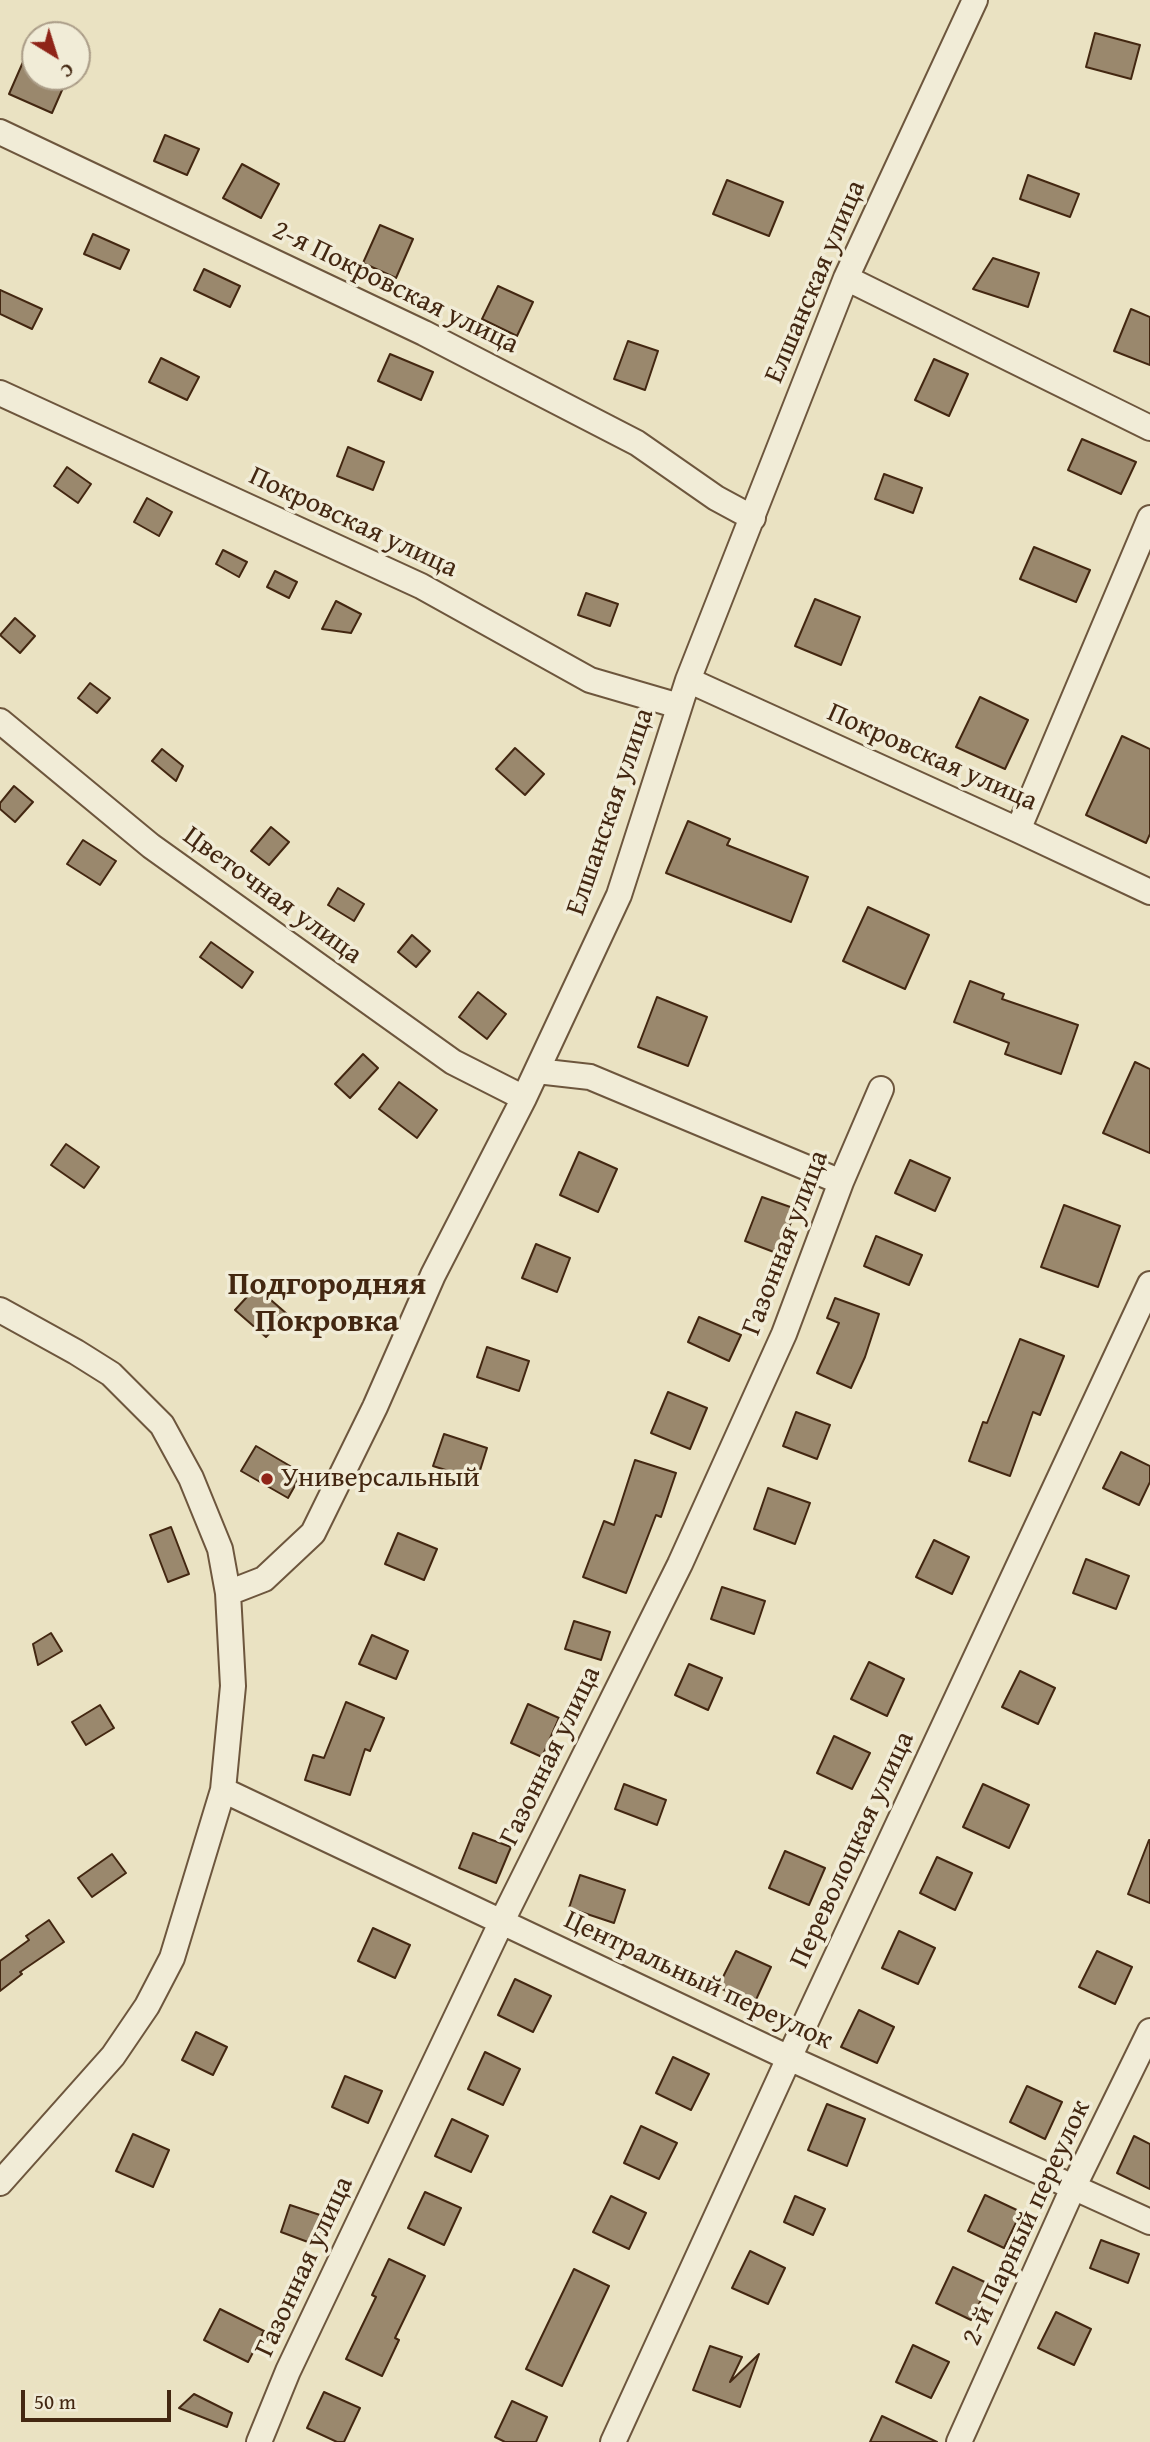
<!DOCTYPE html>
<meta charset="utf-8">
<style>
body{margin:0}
#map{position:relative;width:1150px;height:2442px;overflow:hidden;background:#eae2c2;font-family:"Gentium Book Plus",serif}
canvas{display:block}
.north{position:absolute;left:21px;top:21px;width:70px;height:70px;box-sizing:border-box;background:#f1ecd7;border:2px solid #ab9d88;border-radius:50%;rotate:142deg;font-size:19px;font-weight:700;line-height:28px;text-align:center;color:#432711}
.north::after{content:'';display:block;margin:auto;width:24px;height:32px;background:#8f2418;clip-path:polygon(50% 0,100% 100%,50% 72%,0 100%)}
.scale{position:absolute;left:21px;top:2390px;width:150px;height:32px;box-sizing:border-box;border:4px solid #432711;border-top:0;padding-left:9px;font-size:21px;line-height:24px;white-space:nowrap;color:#432711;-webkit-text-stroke:5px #f1ecd7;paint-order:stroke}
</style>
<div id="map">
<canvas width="1150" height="2442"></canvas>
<div class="north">С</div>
<div class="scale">50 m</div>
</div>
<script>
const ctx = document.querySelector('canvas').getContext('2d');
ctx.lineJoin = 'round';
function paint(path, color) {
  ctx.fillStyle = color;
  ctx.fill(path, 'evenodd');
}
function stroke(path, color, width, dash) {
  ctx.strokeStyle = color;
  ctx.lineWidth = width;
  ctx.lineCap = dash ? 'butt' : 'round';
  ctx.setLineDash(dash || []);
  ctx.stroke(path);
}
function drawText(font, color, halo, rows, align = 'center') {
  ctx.font = font + ' "Gentium Book Plus",serif';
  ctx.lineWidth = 7;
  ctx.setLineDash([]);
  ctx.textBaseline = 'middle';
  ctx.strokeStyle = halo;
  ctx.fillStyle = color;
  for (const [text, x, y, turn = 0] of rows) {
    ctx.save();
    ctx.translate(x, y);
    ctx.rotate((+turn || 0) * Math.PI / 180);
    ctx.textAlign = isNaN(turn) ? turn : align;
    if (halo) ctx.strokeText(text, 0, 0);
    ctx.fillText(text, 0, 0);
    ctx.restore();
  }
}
const building = new Path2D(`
 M1095,33L1140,45L1131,79L1086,67Z
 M23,62L35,67V77H58L66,81L52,113L9,94Z
 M165,135L199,149L187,175L154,161Z
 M242,164L279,184L261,218L223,198Z
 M1028,175L1079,194L1070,217L1020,199Z
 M727,180L783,202L769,236L713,214Z
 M380,225L413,239L396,278L363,263Z
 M93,234L129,250L120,269L84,254Z
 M993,258L1039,273L1028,307L973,289Z
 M204,269L240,286L230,307L194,290Z
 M498,286L533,302L517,336L482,319Z
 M0,290L42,309L32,329L0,314Z
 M1131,309L1150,317V365L1114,351Z
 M628,341L658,351L645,390L614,379Z
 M390,354L433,372L421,400L378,381Z
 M161,358L199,377L187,400L149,382Z
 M934,359L968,374L949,416L915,400Z
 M1082,439L1136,462L1121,494L1068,470Z
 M348,447L384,462L373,490L337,476Z
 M67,467L91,484L78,503L54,486Z
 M884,474L922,488L913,513L875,499Z
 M147,498L172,512L159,536L134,522Z
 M1034,547L1090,570L1076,602L1020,579Z
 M223,550L247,562L239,577L216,564Z
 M275,571L297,582L289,598L267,587Z
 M586,593L618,604L610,626L578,615Z
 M815,599L860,617L841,665L795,646Z
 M336,601L361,614L351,633L322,629Z
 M15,618L35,636L20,653L0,635Z
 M90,683L110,698L97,713L78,698Z
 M980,697L1028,720L1005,769L956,747Z
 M1122,736L1150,749V834L1146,843L1086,815Z
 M515,748L544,774L525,795L496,769Z
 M162,749L183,766L176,781L152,761Z
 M14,786L33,802L15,822L0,809V803Z
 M688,821L730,839L727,845L808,877L791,922L666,873Z
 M271,827L289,842L269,865L251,851Z
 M83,840L116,861L100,885L67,864Z
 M338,888L364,904L354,921L328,905Z
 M868,907L929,935L905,989L843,961Z
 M412,935L430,951L416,967L398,952Z
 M211,942L253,972L242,988L200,957Z
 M970,981L1004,994L1002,999L1078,1025L1061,1074L1005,1054L1009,1043L954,1022Z
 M478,992L506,1014L487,1039L459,1017Z
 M657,997L707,1017L688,1066L638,1047Z
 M363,1054L378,1068L350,1098L335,1084Z
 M1135,1062L1150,1069V1153L1103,1133Z
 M399,1082L437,1110L417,1138L379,1109Z
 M66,1144L99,1167L84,1188L51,1165Z
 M579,1152L617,1169L598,1212L560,1195Z
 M910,1160L950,1178L935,1211L895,1193Z
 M762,1197L796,1209L779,1254L745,1241Z
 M1064,1205L1120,1226L1098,1287L1041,1267Z
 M876,1236L922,1255L909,1285L864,1266Z
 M536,1244L570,1258L557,1292L522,1278Z
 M256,1287L287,1314L266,1337L235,1310Z
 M835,1298L879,1314L865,1357L851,1388L817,1373L839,1323L827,1318Z
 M699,1317L741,1335L729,1361L688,1342Z
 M1020,1339L1064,1356L1040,1415L1033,1412L1010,1476L969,1461L983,1422L987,1423Z
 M487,1347L529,1361L519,1391L477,1377Z
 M668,1392L707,1408L690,1449L651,1433Z
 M796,1412L830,1425L817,1459L783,1446Z
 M444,1434L487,1448L477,1480L433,1466Z
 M256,1446L302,1473L288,1498L241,1471Z
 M1121,1452L1150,1466V1482L1139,1505L1103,1488Z
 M635,1460L676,1473L661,1517L656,1515L626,1593L583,1577L604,1521L614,1525Z
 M768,1488L810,1503L795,1544L754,1529Z
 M171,1527L189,1574L168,1582L150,1535Z
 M398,1533L437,1549L424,1580L385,1564Z
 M934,1540L969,1557L952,1594L916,1577Z
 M1086,1559L1129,1576L1116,1609L1073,1593Z
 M722,1587L765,1601L754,1634L711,1619Z
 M574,1621L610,1632L601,1660L565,1649Z
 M51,1633L62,1651L38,1665L33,1644Z
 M372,1635L408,1651L396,1679L359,1664Z
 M869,1662L904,1679L887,1716L851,1699Z
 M689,1664L722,1678L708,1710L675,1695Z
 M1020,1671L1055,1688L1038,1724L1002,1707Z
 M346,1702L384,1718L370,1751L365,1749L350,1795L305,1780L313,1755L324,1758Z
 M528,1704L559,1718L542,1757L511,1743Z
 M100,1705L114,1728L86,1745L72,1722Z
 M834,1736L870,1753L852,1789L817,1773Z
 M624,1784L666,1800L657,1825L615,1809Z
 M983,1784L1029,1805L1009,1848L963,1827Z
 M473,1833L511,1847L496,1883L459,1868Z
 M1149,1840H1150V1903L1128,1894Z
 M785,1851L825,1868L809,1905L769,1888Z
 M112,1854L126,1873L92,1897L78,1878Z
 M937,1857L972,1873L955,1910L920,1893Z
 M580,1875L625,1890L614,1923L569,1908Z
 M49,1920L64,1942L20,1972L22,1974L0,1991V1961L29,1940L26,1936Z
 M373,1928L410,1945L395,1978L358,1961Z
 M899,1931L935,1948L918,1984L882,1968Z
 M736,1951L771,1967L754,2004L718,1987Z
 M1097,1951L1132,1967L1115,2004L1079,1987Z
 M515,1979L551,1996L533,2032L498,2015Z
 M859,2010L894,2027L877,2063L841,2047Z
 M196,2032L227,2047L213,2075L182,2060Z
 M485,2052L520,2069L503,2105L468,2089Z
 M673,2057L709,2074L691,2110L656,2093Z
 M345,2076L382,2091L368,2123L332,2107Z
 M1027,2086L1062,2102L1045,2139L1010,2122Z
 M827,2104L865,2119L847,2166L808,2150Z
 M452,2119L488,2136L471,2172L435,2156Z
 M641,2126L677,2143L659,2179L624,2163Z
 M133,2134L169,2150L153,2187L116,2171Z
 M1134,2136L1150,2144V2189L1117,2173Z
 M425,2192L461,2208L444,2245L408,2228Z
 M985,2195L1021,2212L1004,2248L968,2231Z
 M611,2196L646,2213L629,2249L593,2232Z
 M795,2196L825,2209L813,2235L784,2222Z
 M290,2205L326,2217L316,2245L281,2232Z
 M1101,2240L1139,2254L1128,2283L1090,2268Z
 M750,2251L785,2268L768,2304L732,2288Z
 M389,2259L425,2276L395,2338L399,2340L382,2376L346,2359L376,2297L372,2295Z
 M953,2267L989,2284L971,2320L936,2303Z
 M574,2269L609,2286L562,2386L526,2369Z
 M220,2309L264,2331L248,2362L204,2340Z
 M1056,2312L1091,2329L1074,2365L1038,2348Z
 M913,2345L949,2362L931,2398L896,2382Z
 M710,2346L742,2357L730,2382L759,2354L740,2407L693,2390Z
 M324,2392L360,2408L344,2442H337L307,2428Z
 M194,2394L232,2413L227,2427L179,2408Z
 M512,2401L547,2417L536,2442H505L495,2437Z
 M882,2416L937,2442H870Z`);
const minor = new Path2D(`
 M0,132L424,333L637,443L716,498L753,518
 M846,278L1150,428
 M0,393L421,586L590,680L679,706
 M688,680L1018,830L1150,892
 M0,721L151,846L453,1062L524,1098
 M1018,830L1150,518
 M537,1071L590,1077L841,1182
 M0,1310L76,1352L111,1374L162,1425L191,1478L220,1549L228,1593L233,1686L223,1790L172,1958L147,2006L113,2056L0,2183
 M228,1593L264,1579L313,1533L375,1407L433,1275L524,1098L619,895L688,680L846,278L975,0
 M223,1790L789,2058L1150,2222
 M259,2442L288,2371L502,1921L680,1564L784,1334L841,1182L881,1089
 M613,2442L789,2058L1150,1284
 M959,2442L1073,2188L1150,2031`);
const markers = [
 [267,1479,7,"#8f2418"]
];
const streetNames = [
 ["Елшанская улица",816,282,-67],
 ["2-я Покровская улица",395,288,26],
 ["Покровская улица",353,523,25],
 ["Покровская улица",932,758,24],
 ["Елшанская улица",611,812,-71],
 ["Цветочная улица",272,896,36],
 ["Газонная улица",786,1243,-69],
 ["Газонная улица",551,1756,-64],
 ["Переволоцкая улица",853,1850,-65],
 ["Центральный переулок",698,1981,25],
 ["2-й Парный переулок",1027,2223,-65],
 ["Газонная улица",305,2267,-65]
];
const poiNames = [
 ["Универсальный",281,1479]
];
const quarterNames = [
 ["Подгородняя",327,1286],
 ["Покровка",327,1323]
];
paint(building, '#9a886d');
stroke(building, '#432711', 2);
stroke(minor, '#6d563d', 28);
stroke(minor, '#f1ecd7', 24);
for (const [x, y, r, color] of markers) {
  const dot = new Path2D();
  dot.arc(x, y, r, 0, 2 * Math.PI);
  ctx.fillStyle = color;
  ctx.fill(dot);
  stroke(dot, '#f1ecd7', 2.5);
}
drawText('28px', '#432711', '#f1ecd7', streetNames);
drawText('28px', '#432711', '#f1ecd7', poiNames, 'left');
drawText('bold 32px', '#432711', '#f1ecd7', quarterNames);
</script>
